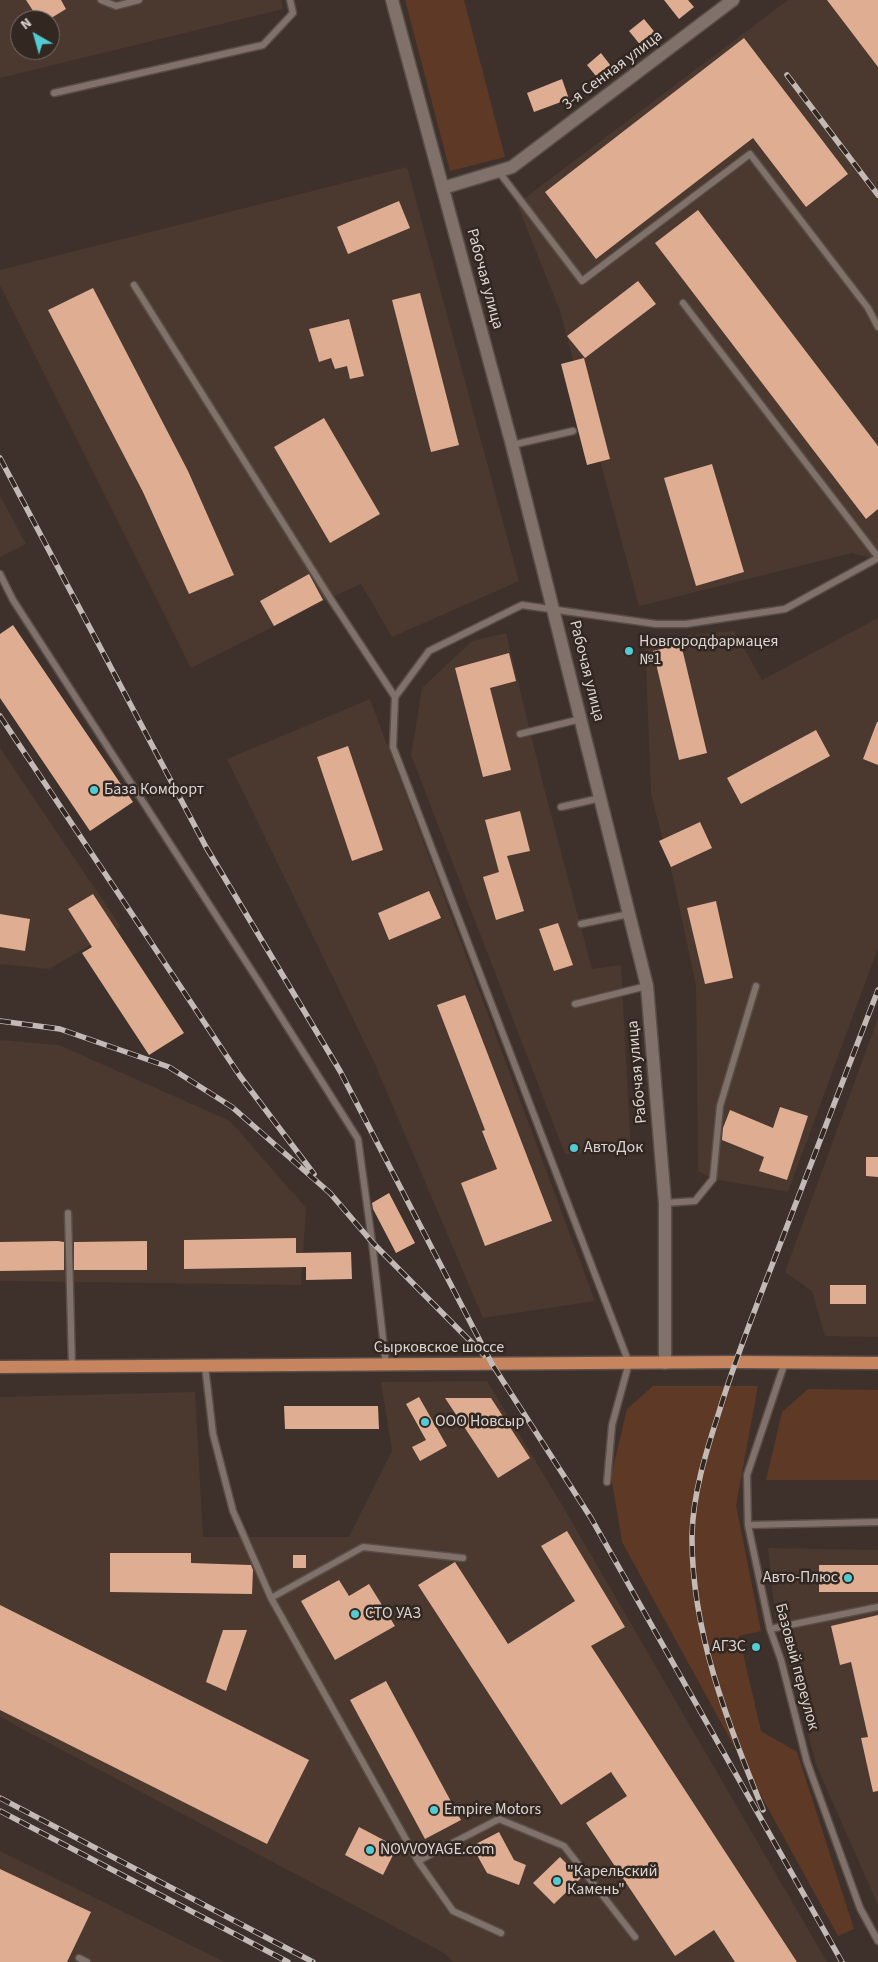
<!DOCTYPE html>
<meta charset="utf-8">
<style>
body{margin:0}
#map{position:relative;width:878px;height:1962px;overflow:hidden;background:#3e312b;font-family:"Source Sans 3",sans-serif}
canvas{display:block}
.north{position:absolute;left:10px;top:10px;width:50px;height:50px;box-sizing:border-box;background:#332721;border:1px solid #776c67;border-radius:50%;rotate:322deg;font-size:14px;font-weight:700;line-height:20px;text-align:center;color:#dcd4d0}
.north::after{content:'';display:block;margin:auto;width:18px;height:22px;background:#51ccd2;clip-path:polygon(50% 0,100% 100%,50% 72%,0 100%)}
</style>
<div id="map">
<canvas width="878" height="1962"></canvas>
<div class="north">N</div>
</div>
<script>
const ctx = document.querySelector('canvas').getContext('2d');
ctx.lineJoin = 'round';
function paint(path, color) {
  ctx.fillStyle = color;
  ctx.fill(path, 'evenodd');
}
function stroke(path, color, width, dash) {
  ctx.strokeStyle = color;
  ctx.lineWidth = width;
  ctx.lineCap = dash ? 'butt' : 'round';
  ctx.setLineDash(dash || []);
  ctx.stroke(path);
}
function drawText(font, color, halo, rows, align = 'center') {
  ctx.font = font + ' "Source Sans 3",sans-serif';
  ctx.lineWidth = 5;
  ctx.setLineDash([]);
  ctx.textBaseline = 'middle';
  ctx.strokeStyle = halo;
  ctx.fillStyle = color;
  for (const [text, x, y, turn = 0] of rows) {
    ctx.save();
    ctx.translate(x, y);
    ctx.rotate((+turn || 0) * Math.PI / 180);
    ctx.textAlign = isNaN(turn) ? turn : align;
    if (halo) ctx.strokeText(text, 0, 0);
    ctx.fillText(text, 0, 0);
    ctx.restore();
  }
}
const built = new Path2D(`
 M0,0H281L283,9L0,78ZM20,20H50V50H20Z
 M788,0H878V560L852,553L639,606L560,311L517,204Z
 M407,167L519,581L392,637L361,584L330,598L191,668L0,285V270Z
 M0,496L26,544L0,557Z
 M878,618V948L788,1192L713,1179L698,1171L696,986L674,882L651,794L645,639L734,631L762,680Z
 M506,633L544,788L592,969L621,965L631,1153L565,1154L411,755L422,688L472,641Z
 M370,699L595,1301L483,1318L374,1062L227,759Z
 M0,748L121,927L49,969L0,964Z
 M878,1018V1337L825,1336L812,1291L785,1272Z
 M0,1040L59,1045L230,1121L306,1208L301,1285L0,1281Z
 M487,1381L565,1510L827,1962H453L444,1953L0,1717V1397L195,1392L203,1537H349L392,1451L381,1382Z
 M768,1548L878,1550V1905L817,1767L775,1615Z
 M0,1851L225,1962H0Z`);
const green = new Path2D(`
 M405,0H464L505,157L450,171Z
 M653,1386H758L736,1505L761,1631L739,1636L761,1731L797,1752L854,1929L838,1936L622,1542L611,1476L627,1409Z
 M808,1389L878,1390V1480H766L782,1412Z`);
const building = new Path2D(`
 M26,0H61L66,9L48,20H39Z
 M664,0H688L694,7L679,19Z
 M827,0H878V67Z
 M644,19L657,35L642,47L629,31Z
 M744,38L848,174L806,207L753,138L596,259L545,192Z
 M601,53L614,70L600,81L587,65Z
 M562,79L569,99L534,112L527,93Z
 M399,201L410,228L348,254L337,227Z
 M698,210L878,446V509L866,519L655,243Z
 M638,281L656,304L585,358L567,336Z
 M93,288L188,471L234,575L189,594L143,492L48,310Z
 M420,293L459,445L431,452L392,300Z
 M349,319L364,376L350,379L347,366L335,369L331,358L319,362L309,329Z
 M584,358L610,459L587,465L561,364Z
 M324,418L380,514L330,543L274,447Z
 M712,464L744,572L696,586L664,478Z
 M309,574L323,600L274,626L260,601Z
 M13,625L133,802L90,831L0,698V634Z
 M681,644L707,753L679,760L653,651Z
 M509,653L516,681L490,688L511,770L483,777L455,668Z
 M877,722H878V765L863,759Z
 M816,730L830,756L741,804L727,778Z
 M348,746L383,850L352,861L317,757Z
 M520,811L530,851L507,856L524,911L496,920L483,877L499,872L485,820Z
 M700,822L712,848L671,867L659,841Z
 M429,891L441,918L389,940L378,913Z
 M93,894L184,1033L149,1055L82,953L92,947L68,909Z
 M716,901L733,978L705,984L687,908Z
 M0,914L30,919L25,951L0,947Z
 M558,923L573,965L554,971L539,929Z
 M465,995L552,1221L485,1246L461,1183L497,1169L482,1131L485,1130L437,1005Z
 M780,1107L808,1116L787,1180L759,1171L764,1157L722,1140L723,1128L730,1110L773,1128Z
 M866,1157H878V1177L866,1176Z
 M389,1193L415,1243L396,1253L373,1209L372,1203Z
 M296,1238V1253L351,1252L352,1279L306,1280V1267L184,1269V1240Z
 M58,1241L64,1242V1270L0,1271V1242Z
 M147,1241V1270H74V1242Z
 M830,1285H866V1304H830Z
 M419,1397L447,1446L420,1461L412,1447L426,1440L406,1404Z
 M445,1398H491L530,1458L498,1478Z
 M284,1406H378L379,1429H285Z
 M567,1531L625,1627L591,1646L797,1962H735L714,1930L675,1956L586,1823L627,1796L611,1772L561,1805L418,1585L455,1562L508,1644L575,1601L541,1546Z
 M110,1553H191V1563L251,1565L253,1570L252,1594L110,1592Z
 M293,1555H306V1568H293Z
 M819,1565H878V1592H819Z
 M339,1580L349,1596L369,1584L395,1626L335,1660L301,1601Z
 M0,1605L309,1760L267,1844L0,1710Z
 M878,1615V1791L873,1792L861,1738L868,1737L851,1662L840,1665L831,1626Z
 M223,1630H247L226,1691L206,1682Z
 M386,1681L461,1820L425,1839L350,1700Z
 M359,1827L397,1847L383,1875L345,1855Z
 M499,1832L514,1860L526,1865L519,1885L487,1873L472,1846Z
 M560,1857L581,1878L554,1904L533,1883Z
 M0,1869L91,1912L67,1962H0Z`);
const lane = new Path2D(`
 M101,0L116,6L139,0
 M54,93L263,45L293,13L290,0
 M499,172L582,281L750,154L868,308L878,327
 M134,285L330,598L395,697
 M683,303L878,557
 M512,445L573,431
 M0,574L13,600L259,982L358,1139L372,1242L386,1365
 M520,734L581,719
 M561,807L601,798
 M581,924L629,914
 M575,1004L647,986
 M665,1203L695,1201L713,1179L720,1106L756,986
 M68,1213L72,1366
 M785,1362L747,1475L748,1525L770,1629L781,1660L807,1762L860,1908L878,1941
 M205,1366L213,1434L233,1511L271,1598L418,1861L453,1911L501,1933
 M607,1482L612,1425L629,1363L393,747L395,697L429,651L522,605L656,624H686L785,609L878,558
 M748,1525L878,1522
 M271,1598L363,1547L463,1558
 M770,1629L878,1607
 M418,1861L499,1819L564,1846L635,1937
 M79,1958L87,1962`);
const street = new Path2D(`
 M443,188L512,167L733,0`);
const secondary = new Path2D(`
 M392,0L512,445L647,986L665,1203V1363`);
const primary = new Path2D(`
 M0,1367L735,1362L878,1363`);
const rail = new Path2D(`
 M787,75L878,195
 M0,458L206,847L340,1071L492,1364L591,1518L842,1962
 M0,716L240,1076L314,1174
 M0,1021L60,1029L169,1067L232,1107L330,1193L372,1242L484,1355
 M0,1798L313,1962
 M763,1810C728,1723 691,1631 692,1535C693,1493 706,1452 719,1412C732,1369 748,1328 764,1286C802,1187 840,1089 878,990
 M0,1811L288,1962`);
const markers = [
 [629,651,5,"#51ccd2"],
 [94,790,5,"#51ccd2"],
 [574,1148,5,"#51ccd2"],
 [425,1422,5,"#51ccd2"],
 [848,1578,5,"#51ccd2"],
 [355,1614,5,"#51ccd2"],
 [756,1647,5,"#51ccd2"],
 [434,1810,5,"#51ccd2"],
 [370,1850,5,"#51ccd2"],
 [557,1881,5,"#51ccd2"]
];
const streetNames = [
 ["3-я Сенная улица",613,71,-37],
 ["Рабочая улица",484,279,75],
 ["Рабочая улица",586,671,76],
 ["Рабочая улица",638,1072,-95],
 ["Сырковское шоссе",439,1348],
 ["Базовый переулок",796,1667,75]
];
const poiNames = [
 ["Новгородфармацея",639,642],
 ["№1",639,660],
 ["База Комфорт",104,790],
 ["АвтоДок",584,1148],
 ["ООО Новсыр",435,1422],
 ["Авто-Плюс",838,1578,"right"],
 ["СТО УАЗ",365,1614],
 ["АГЗС",746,1647,"right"],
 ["Empire Motors",444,1810],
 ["NOVVOYAGE.com",380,1850],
 ["\"Карельский",567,1872],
 ["Камень\"",567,1890]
];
paint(built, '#4b382e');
paint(green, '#5e3925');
paint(building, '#dead92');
stroke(lane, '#584d48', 9);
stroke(street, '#584d48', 15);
stroke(secondary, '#584d48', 15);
stroke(primary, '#584d48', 15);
stroke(lane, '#80726a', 6);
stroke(street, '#80726a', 12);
stroke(secondary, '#80726a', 12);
stroke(primary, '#c6855f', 12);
stroke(rail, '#c3bab6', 5.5);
stroke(rail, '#332721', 4, [11]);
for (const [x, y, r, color] of markers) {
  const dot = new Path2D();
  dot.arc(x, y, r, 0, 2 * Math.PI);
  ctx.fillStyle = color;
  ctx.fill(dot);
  stroke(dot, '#332721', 2);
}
drawText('16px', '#dcd4d0', '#332721', streetNames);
drawText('16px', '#dcd4d0', '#332721', poiNames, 'left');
</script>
